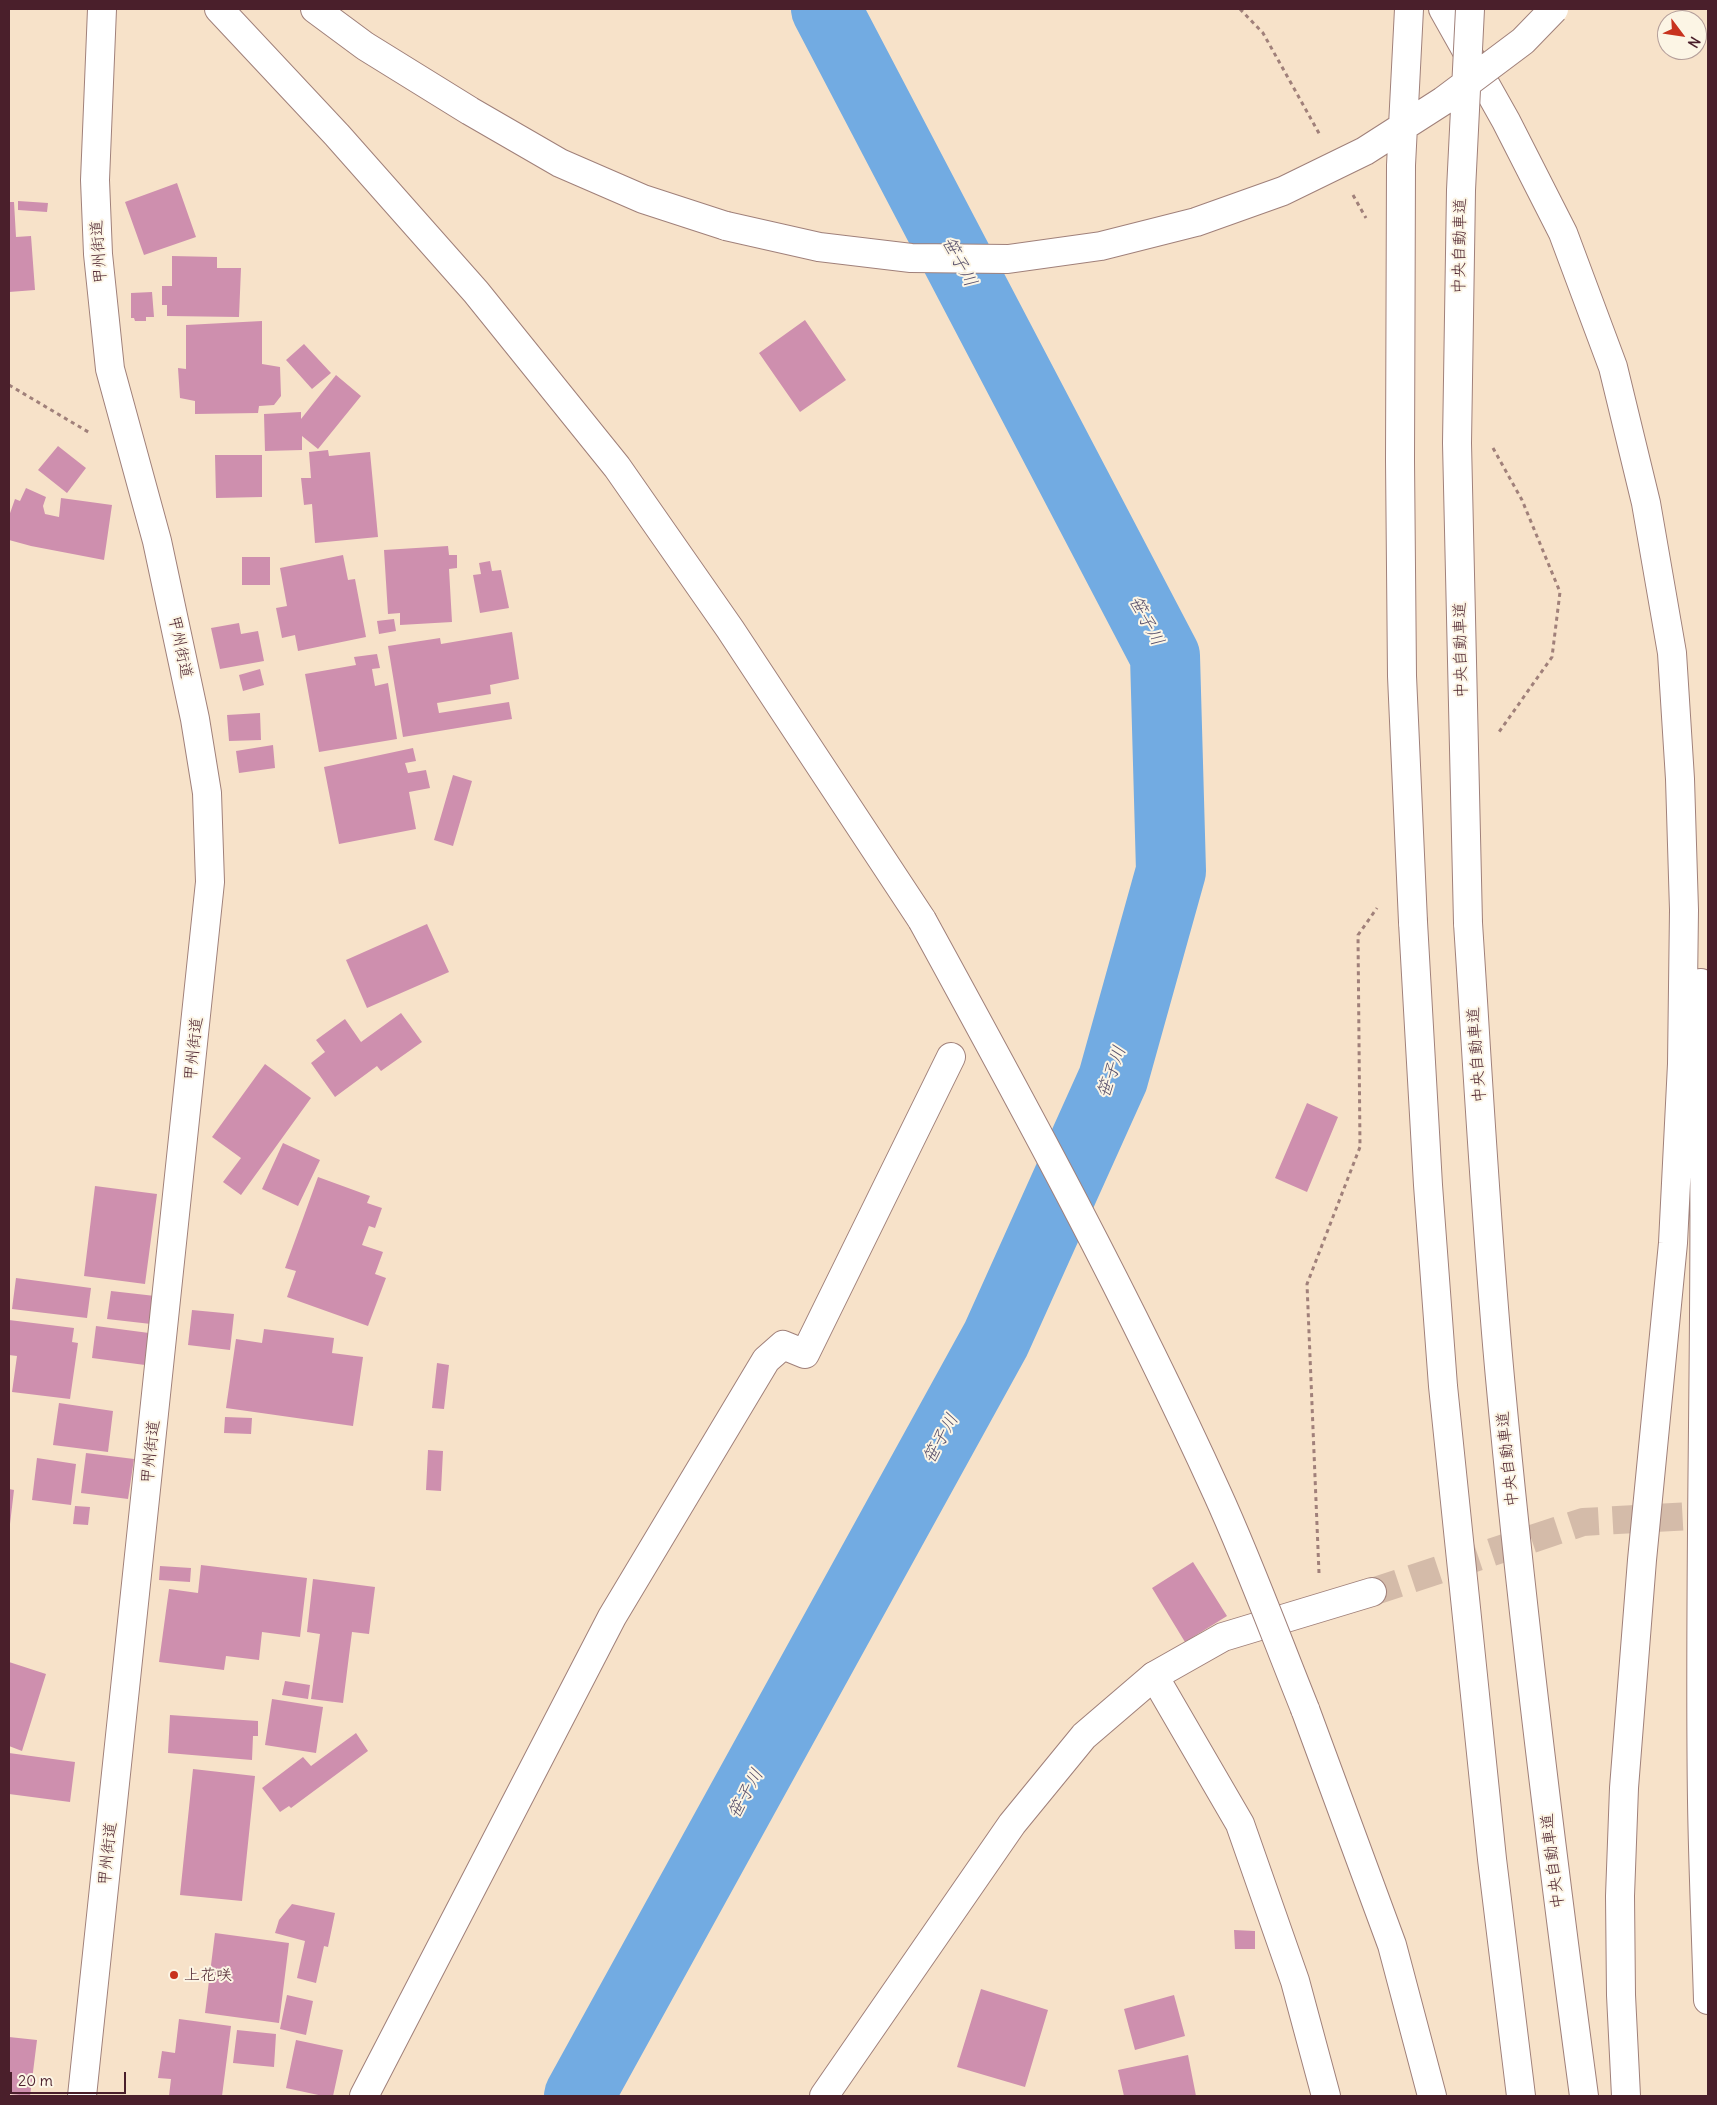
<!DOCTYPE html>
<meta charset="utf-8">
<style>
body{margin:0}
#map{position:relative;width:1717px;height:2105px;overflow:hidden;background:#f7e2c9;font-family:Delius,sans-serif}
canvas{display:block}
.frame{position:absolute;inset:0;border:10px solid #4a1f2b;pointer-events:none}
.north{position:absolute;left:1657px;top:10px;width:50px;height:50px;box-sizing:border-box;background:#fcf5e5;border:1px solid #b59f9b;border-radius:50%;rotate:121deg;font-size:14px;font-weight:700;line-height:20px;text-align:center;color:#4a1f2b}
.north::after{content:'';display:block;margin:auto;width:18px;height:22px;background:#c8321e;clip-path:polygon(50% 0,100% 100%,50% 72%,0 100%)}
.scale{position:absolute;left:10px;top:2072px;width:116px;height:22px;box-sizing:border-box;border:2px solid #4a1f2b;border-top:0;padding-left:6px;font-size:15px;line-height:18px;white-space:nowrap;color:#4a1f2b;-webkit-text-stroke:4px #fcf5e5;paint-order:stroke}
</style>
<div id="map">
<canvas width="1717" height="2105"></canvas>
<div class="frame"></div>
<div class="north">N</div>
<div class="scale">20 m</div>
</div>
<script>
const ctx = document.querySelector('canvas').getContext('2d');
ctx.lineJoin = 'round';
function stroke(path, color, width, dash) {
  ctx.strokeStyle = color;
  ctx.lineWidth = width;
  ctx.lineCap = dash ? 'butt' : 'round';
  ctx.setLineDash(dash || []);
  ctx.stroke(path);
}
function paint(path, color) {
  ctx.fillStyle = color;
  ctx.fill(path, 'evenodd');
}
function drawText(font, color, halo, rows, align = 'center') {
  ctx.font = font + ' Delius,"Klee One",sans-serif';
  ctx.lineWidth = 4;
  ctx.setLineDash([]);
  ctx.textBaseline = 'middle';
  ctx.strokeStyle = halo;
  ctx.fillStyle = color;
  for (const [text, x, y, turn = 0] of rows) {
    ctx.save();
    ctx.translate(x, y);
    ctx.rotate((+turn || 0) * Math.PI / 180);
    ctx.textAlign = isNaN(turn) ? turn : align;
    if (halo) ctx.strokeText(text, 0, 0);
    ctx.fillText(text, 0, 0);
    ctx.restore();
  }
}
const river = new Path2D(`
 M579,2096L996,1339L1113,1079L1171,871L1165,656L826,9`);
const building = new Path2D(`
 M177,183L196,237L144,255L125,202Z
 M18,201L48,203L47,212L18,210Z
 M9,202H14L16,237L31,236L35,290L9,292Z
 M172,256L217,257V268H241L239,317L167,316V305H162V286H172Z
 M152,292L154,317H146V321H135L134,318H131V293Z
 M805,320L846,380L800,412L759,353Z
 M262,321V364L280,367L281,396L274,405L259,406L258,413L195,414V401L180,398L178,368L186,369V325Z
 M304,344L331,373L312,389L286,360Z
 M336,375L361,396L318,449L302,436V450L265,451L264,414L301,412V419Z
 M58,446L86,468L67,493L38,470Z
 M328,450L329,456L370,452L378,537L315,543L312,504L304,505L301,478H311L309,452Z
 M215,455H262V497L216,498Z
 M26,488L46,497L43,506L45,514L59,517L61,498L112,505L104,560L31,546L9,540V516L15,499L20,501Z
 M448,546L449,555H457V568L449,569L452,622L400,625V613L388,614L384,550Z
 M343,555L348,580L355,579L366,637L298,651L295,635L282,638L276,608L287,606L280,568Z
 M242,557H270V585H242Z
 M490,561L492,571L501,570L509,608L480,613L473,575L481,574L479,563Z
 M394,619L396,631L379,634L377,621Z
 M239,623L241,634L258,631L264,661L220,669L211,628Z
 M512,632L519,679L490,685L491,694L437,703L439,713L509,702L512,719L403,737L388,646L440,638L441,644Z
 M377,654L380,668L372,669L375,686L388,683L397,739L319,752L305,674L356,665L354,657Z
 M260,669L264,685L243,691L239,675Z
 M260,713L261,740L229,741L227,715Z
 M273,745L275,768L239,773L236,751Z
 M413,748L416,761L405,763L408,773L426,770L430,788L409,792L416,829L339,844L324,767Z
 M453,775L472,781L453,846L434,840Z
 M427,924L449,972L367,1008L346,960Z
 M401,1013L422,1042L381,1071L377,1066L335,1097L311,1063L325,1052L316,1040L345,1019L361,1042Z
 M265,1064L311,1098L241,1195L223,1182L241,1158L212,1137Z
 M1307,1103L1338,1117L1307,1192L1275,1178Z
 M283,1143L320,1160L298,1206L262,1189Z
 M318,1177L370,1196L367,1203L382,1208L375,1228L369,1226L362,1245L383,1252L375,1274L386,1278L368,1326L287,1297L296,1271L285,1268Z
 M95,1186L157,1194L145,1284L84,1276Z
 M16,1278L91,1288L87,1318L12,1309Z
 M111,1291L155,1296L151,1324L107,1319Z
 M192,1310L234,1314L230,1350L188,1345Z
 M9,1320L74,1328L72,1342L78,1343L70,1399L12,1392L17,1356L9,1355Z
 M96,1326L149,1333L145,1365L92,1358Z
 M264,1329L334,1338L332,1353L363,1357L353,1426L226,1408L236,1339L262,1343Z
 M437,1363L449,1365L444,1409L432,1408Z
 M59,1403L113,1411L108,1452L53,1445Z
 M225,1417L252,1418L251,1434L224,1433Z
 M428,1450L443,1451L441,1491L426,1490Z
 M86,1453L134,1459L128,1499L81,1493Z
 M37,1458L76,1464L71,1505L32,1500Z
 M9,1489L14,1490L10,1524H9Z
 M75,1506L90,1507L88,1525L73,1524Z
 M1193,1562L1227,1616L1185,1642L1152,1588Z
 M201,1565L307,1578L300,1637L262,1632L259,1660L226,1656L224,1670L159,1662L169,1589L198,1593Z
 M160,1566L191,1568L190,1582L159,1580Z
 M313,1579L375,1587L369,1634L352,1632L343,1703L311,1699L320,1634L307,1632Z
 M9,1662L46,1674L22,1751L9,1746Z
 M285,1681L310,1685L308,1699L282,1695Z
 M272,1699L323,1707L316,1753L265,1745Z
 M170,1715L258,1721V1736H253L252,1760L168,1753Z
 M356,1733L368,1751L291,1808L289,1806L280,1812L262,1788L303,1757L311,1766Z
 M9,1753L75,1762L70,1802L9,1794Z
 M193,1769L255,1776L242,1901L180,1895Z
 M292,1904L335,1913L328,1947L324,1946L316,1983L297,1978L305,1941L275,1933L279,1920Z
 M1234,1930L1255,1931V1949H1235Z
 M215,1933L289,1943L279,2023L205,2013Z
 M981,1989L1048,2010L1025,2087L957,2067Z
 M287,1995L313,2001L306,2035L280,2029Z
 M1174,1995L1185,2036L1135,2050L1124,2009Z
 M179,2019L231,2026L222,2096H169L171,2079L158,2078L162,2051L175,2053Z
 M237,2030L276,2034L274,2067L233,2063Z
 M9,2037L37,2040L30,2096L9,2094Z
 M296,2040L343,2050L333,2096H323L286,2088Z
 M1188,2055L1196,2096H1124L1118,2070Z`);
const tertiaryTunnel = new Path2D(`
 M1372,1592L1583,1522L1708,1515`);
const path = new Path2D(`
 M1240,9L1263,33L1320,135
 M1353,195L1366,218
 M9,385L90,433
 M1493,448L1522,500L1560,592L1552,657L1499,732
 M1319,1573L1307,1284L1360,1147L1358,935L1377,908`);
const minor = new Path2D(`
 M1154,1676L1240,1824L1295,1981L1326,2096
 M364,2096L612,1617L766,1360L783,1345L805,1354L951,1057`);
const tertiary = new Path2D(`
 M824,2096L1012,1824L1084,1736L1154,1676L1223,1637L1372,1592`);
const trunk = new Path2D(`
 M82,2096L210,882L207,793L195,719L157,541L110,369L98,254L95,180L102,9`);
const motorway = new Path2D(`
 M219,9L337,135L476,292L617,467L730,629L922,920
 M315,9L365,46L470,111L560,163L643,199L726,226
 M1443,9L1506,121L1563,233L1613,367L1646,503L1672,653L1680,779L1684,910L1682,1064L1673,1243L1642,1560L1624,1788L1620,1896L1621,1995L1626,2096
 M1413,922L1428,1185L1443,1386L1492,1859L1521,2096
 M1468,923C1478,1075 1486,1227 1500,1378C1522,1618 1552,1857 1584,2096
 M1701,983C1710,1256 1698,1528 1702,1801C1703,1867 1706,1934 1708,2000
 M1305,1709L1392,1945L1432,2096`);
const motorwayBridge = new Path2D(`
 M1409,9L1401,165L1400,460L1402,676L1413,922
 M726,226L819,247L911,258L1008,259L1101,246L1196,222L1283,191L1365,151L1443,101L1523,41L1554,9
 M922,920C1025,1108 1128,1297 1217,1493C1249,1563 1276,1637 1305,1709
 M1468,923L1457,443L1461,190L1470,9`);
const markers = [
 [174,1975,5,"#c8321e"]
];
const streetNames = [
 ["中央自動車道",1460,246,-89],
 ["甲州街道",99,252,-94],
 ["甲州街道",180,647,78],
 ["中央自動車道",1461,650,-91],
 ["甲州街道",194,1049,-84],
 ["中央自動車道",1477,1055,-94],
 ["甲州街道",151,1452,-84],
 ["中央自動車道",1508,1459,-96],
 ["甲州街道",108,1854,-84],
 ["中央自動車道",1553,1861,-97]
];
const poiNames = [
 ["上花咲",184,1975]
];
const waterNames = [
 ["笹子川",959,262,62],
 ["笹子川",1146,621,62],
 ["笹子川",1112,1072,-71],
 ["笹子川",941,1439,-61],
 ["笹子川",746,1794,-61]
];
stroke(river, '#72abe2', 70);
paint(building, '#ce8fae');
stroke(tertiaryTunnel, '#d4bba9', 28, [28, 14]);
stroke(minor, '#a0807a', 30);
stroke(tertiary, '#a0807a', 30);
stroke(trunk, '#a0807a', 30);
stroke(motorway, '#a0807a', 30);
stroke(path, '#a0807a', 3, [4, 4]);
stroke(minor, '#fff', 28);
stroke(tertiary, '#fff', 28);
stroke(trunk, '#fff', 28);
stroke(motorway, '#fff', 28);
stroke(motorwayBridge, '#a0807a', 30, []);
stroke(motorwayBridge, '#fff', 28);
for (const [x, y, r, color] of markers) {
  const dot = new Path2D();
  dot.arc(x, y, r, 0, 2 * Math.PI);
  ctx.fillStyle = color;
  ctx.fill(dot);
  stroke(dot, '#fcf5e5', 2);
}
drawText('16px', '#4a1f2b', '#fcf5e5', streetNames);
drawText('16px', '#4a1f2b', '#fcf5e5', poiNames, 'left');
drawText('italic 18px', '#58506b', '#fcf5e5', waterNames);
</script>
